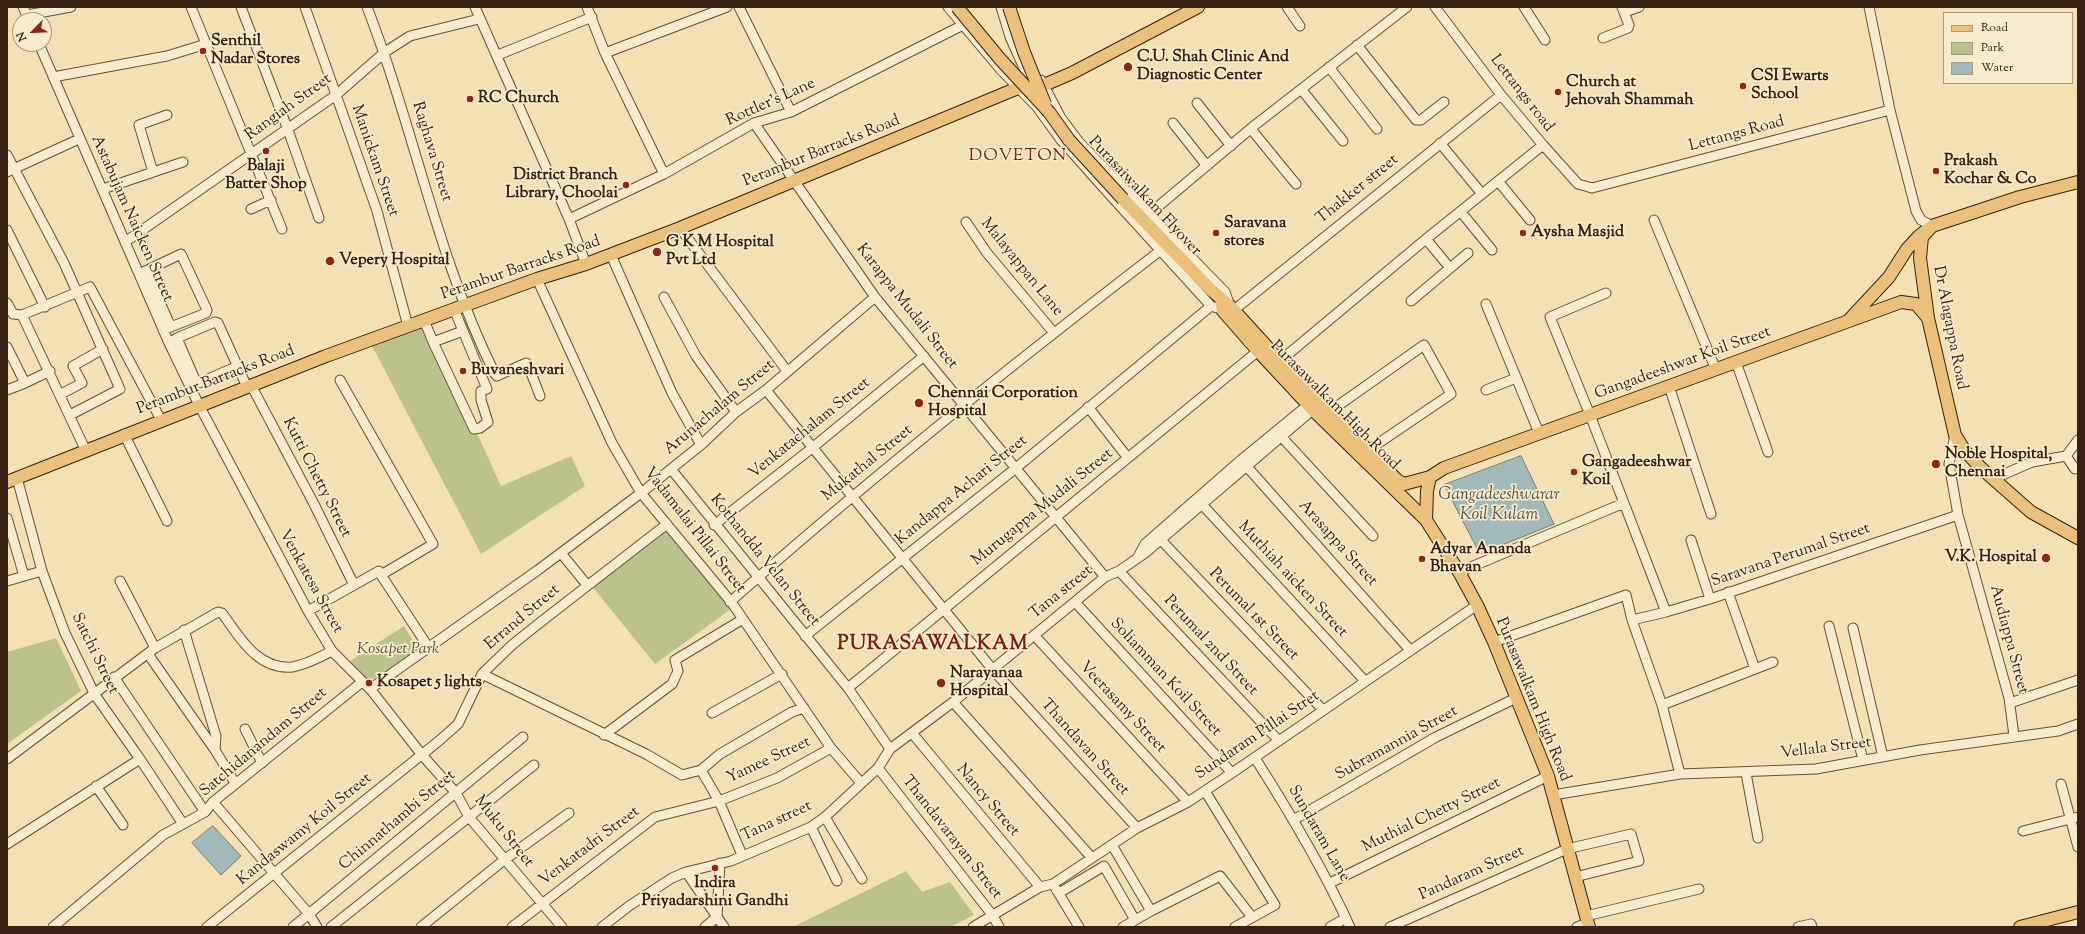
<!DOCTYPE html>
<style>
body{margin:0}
#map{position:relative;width:2085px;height:934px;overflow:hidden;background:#f3e0b3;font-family:"Sorts Mill Goudy",serif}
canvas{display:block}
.frame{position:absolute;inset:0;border:8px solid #372112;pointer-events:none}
.legend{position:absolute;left:1943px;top:12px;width:130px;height:72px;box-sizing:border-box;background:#f7ebce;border:1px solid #aa9a83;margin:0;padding:5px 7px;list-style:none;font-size:12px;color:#372112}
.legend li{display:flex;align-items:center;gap:8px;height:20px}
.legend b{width:20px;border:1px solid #aa9a83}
.north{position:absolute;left:12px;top:12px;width:40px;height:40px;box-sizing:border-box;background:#f7ebce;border:1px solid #aa9a83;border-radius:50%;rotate:246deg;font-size:11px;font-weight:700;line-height:16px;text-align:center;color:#372112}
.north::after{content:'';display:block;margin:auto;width:14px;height:18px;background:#8f2418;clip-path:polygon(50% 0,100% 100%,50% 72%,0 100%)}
</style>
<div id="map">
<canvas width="2085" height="934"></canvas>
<div class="frame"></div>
<ul class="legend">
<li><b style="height:5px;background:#eac07a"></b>Road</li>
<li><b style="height:11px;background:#bbc28c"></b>Park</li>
<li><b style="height:11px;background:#a1bab9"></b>Water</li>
</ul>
<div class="north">N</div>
</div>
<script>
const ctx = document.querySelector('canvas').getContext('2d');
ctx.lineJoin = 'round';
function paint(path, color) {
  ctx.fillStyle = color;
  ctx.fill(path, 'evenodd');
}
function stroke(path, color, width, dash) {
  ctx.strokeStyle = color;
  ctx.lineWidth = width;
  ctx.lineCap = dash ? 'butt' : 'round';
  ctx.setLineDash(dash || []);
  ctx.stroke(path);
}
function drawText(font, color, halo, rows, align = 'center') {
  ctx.font = font + ' "Sorts Mill Goudy",serif';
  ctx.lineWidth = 3.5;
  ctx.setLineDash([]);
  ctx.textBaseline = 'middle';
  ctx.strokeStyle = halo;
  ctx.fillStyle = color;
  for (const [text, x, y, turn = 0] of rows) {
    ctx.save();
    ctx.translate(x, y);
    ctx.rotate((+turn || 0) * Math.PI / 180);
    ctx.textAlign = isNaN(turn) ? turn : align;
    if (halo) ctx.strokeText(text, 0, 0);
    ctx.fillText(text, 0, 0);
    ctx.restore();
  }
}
const green = new Path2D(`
 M427,324L501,486L571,456L585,486L481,554L371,344Z
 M667,527L731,609L655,664L591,585Z
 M404,626L423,657L367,681L350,661Z
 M56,638L81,691L7,744V652Z
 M906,871L922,892L950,882L974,915L950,927H793Z`);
const water = new Path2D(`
 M1521,456L1554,524L1480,554L1444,485Z
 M213,826L241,856L221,875L192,843Z`);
const minor = new Path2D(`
 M23,7L29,20
 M191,7L282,229
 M241,7L288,130L319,218
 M305,7L377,211L408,326
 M367,7C414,128 437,258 495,374L497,376L526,363L528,365L540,396
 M475,7L569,219L586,264
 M587,7L605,53L664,174
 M739,7L791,112
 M948,7L1001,70L1037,107L1061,140L1110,195L1211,306L1217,308
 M1001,7L1010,37L1031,84
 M1287,7L1300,26
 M1435,7L1501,95L1543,145L1578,184L1592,188L1890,110
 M1524,7L1545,40
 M1869,7L1890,110L1916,211L1921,220L1932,226
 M1625,12L1639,7
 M27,15L71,7
 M1603,38L1628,28L1629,25L1622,7
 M39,44L169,343L199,405L308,611L332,651L371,690L422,755L456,793L469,817L562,927
 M1357,45L1416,120H1421L1444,102
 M605,53L727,7
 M498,55L592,17
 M1329,67L1377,129
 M53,77L167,56L206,44
 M1041,80L1061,118L1079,142L1225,292L1230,306
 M1301,89L1343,141
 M1197,103L1231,146
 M754,123L875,297L1105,577
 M1173,123L1207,166
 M1251,129L1296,184
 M1440,143L1482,194
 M7,155L64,263L120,389L70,415
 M7,172L79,139
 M153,172L139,125L167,115
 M1498,181L1530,220
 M103,189L183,162
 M251,209L271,200
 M1461,212L1492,250
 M1148,215L1255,125L1407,7
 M569,219L664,174L754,123L791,112L963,25
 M1654,220L1716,370
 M966,222L987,253L1054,333
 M680,228L787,371
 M7,230L45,307
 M1426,239L1450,268
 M125,242L336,95L385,52L410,36L479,19
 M611,255L672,393L701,445
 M146,271L171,327
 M139,274L181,254L207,310L206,313L163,330
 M537,279L612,443L641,493L732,603L831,748L861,783
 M1606,293L1550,317L1590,415L1666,612
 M664,297L696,356L736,412
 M1411,301L1468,253
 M7,303L13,314
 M1486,304L1539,433
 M1234,310L1501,95
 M13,314L22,315L90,287L161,420
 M22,315L85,449
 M424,320L433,342L463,331
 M177,338L196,382L199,383L238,366
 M433,342L474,429L480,428L488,422L481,400V391L487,389L454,309
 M169,343L177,338L215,322L218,323L247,387
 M7,347L25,383L50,371
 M1280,361L1426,239L1543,145
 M1736,362L1768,452
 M251,385L314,504L354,585
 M1669,386L1711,514
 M7,390L25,383
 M766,390L993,670L1137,828
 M1486,390L1516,378
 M61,394L82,383L73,366L103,349
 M1088,407L1128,458
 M1329,412L1424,345L1451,394L1367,451
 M1277,432L1373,536
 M124,434L167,521
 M1955,435L1949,464L1958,515L2009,698L2014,736
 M2066,456L2075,469L2078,468
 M1241,460L1410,650
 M671,469L848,688L890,749
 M17,478L42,571L65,633L95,695L140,759L183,824
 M1993,479L2032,462L2066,456L2078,440
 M1197,499L1365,681
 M7,518L24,576
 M714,525L812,448L924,356
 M1161,540L1323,710
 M1691,540L1710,599
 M561,553L587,585
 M1138,557L1145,544L1241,460L1308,405
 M1119,571L1279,741
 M1459,572L1624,503
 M381,575L429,648
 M7,581L42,571
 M120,581L155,648
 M1728,592L1755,669
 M730,602C869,479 1014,363 1161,250
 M1075,602L1232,773
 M308,611L379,571L381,575L433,544L340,380
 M1632,620L1666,612L1710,599L1958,515
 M1829,626L1863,760
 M1853,628L1883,757
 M184,630L216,736L215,750
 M1034,635L1188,802
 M805,636L1016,468L1211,306
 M1494,642L1626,595L1632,620L1662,705L1680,774
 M148,654L215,750L235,783
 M482,674L646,754L682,775L701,770L719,801L742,855
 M114,677L205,812
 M848,688L1258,351
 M370,689L538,570L641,493L701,445L736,412L766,390L875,297
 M953,702L1092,858
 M2010,703L2078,680
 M1662,705L1773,662
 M712,713L782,674
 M245,729L262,763
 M912,733L1040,887
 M604,735L672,684L678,671L675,660L743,619
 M1255,758C1290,813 1323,868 1350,927
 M7,759L155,648L218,612L222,613C239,636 257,670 292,667C306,665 320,657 332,651
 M878,768L993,916L999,927
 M701,770L720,754L792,712L804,708
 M1746,773L1758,838
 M2061,784L2078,847
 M96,786L123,825
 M1205,791L1275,905L1235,927
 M1553,795L1680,774L1816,769L1920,750L2058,731L2078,724
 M213,802L309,914L317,927
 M825,817L862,879
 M1295,819L1436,737L1516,698
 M811,827L837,881
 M2023,831L2078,817
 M7,844L140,759
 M1112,845L1151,911
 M686,872L724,927
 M1330,883L1548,776
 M1056,889L1079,927
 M1059,893L1104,866L1135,920
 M1586,916L1699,889
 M53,927L163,835L205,812L213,802L362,682
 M207,927L440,740L458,724L482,674L512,645L542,621L667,524
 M293,927L523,737
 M331,927L534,765
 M421,927L504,860L569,813
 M512,927L655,817L719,801L777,778L831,748
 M602,927L629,906L672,878L686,872L731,861L811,827L825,817L878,768L890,749L953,702L1105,577L1119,571L1145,553L1317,406
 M705,927L717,917L720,863
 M973,927L1040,887L1053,884L1137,828L1188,802L1232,773L1477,605
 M1123,927L1151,911L1220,876L1252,917
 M1330,927L1346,918
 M1390,927L1567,849L1631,834L1639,861L1575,877
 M1577,927L1588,923
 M1798,927L1811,924L1812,927`);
const major = new Path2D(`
 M1123,199L1211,290L1230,306L1280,361L1397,480L1404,484L1430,477
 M1932,226L1922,237L1920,258L1928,318L1955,435L1965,451L1981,468L2031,512L2078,538
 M1221,299L1223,311L1258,351L1313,410L1426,520
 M1849,320L1889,277L1907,249L1919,236L1932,226L2020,197L2078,182
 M7,482L326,356L537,279L586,264L680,228L1018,88L1032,84L1044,85L1072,73L1198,7
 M1589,927L1548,776L1494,642L1477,605L1459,572L1426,520L1427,491L1430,477L1444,468L1901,302L1916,304L1928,318
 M2020,927L2078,912`);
const majorBridge = new Path2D(`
 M957,7L1000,59L1049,112L1069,140L1123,199
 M1009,7L1024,52L1045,104`);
const markers = [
 [203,51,4,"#8f2418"],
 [1128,67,5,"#8f2418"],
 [1743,86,4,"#8f2418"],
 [1558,92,4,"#8f2418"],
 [470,99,4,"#8f2418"],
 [266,151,4,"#8f2418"],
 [1936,171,4,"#8f2418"],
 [626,185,4,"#8f2418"],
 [1216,233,4,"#8f2418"],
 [1523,233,4,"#8f2418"],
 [657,252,5,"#8f2418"],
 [330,261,5,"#8f2418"],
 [463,371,4,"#8f2418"],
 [919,403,5,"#8f2418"],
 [1936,464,5,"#8f2418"],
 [1574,472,4,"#8f2418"],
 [2046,558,5,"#8f2418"],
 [1422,559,4,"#8f2418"],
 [369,683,4,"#8f2418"],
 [941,683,5,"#8f2418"],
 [715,868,4,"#8f2418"]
];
const poiNames = [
 ["Senthil",211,42],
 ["Nadar Stores",211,60],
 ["C.U. Shah Clinic And",1137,58],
 ["Diagnostic Center",1137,76],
 ["CSI Ewarts",1751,77],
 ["School",1751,95],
 ["Church at",1566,83],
 ["Jehovah Shammah",1566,101],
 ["RC Church",478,99],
 ["Prakash",1944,162],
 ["Kochar & Co",1944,180],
 ["Balaji",266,167,"center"],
 ["Batter Shop",266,185,"center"],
 ["District Branch",618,176,"right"],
 ["Library, Choolai",618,194,"right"],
 ["Saravana",1224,224],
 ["stores",1224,242],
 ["Aysha Masjid",1531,233],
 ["G K M Hospital",666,243],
 ["Pvt Ltd",666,261],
 ["Vepery Hospital",339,261],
 ["Buvaneshvari",471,371],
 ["Chennai Corporation",928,394],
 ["Hospital",928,412],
 ["Noble Hospital,",1945,455],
 ["Chennai",1945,473],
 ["Gangadeeshwar",1582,463],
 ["Koil",1582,481],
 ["Adyar Ananda",1430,550],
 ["Bhavan",1430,568],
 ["V.K. Hospital",2037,558,"right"],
 ["Narayanaa",950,674],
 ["Hospital",950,692],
 ["Kosapet 5 lights",377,683],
 ["Indira",715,884,"center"],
 ["Priyadarshini Gandhi",715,902,"center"]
];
const streetNames = [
 ["Lettangs road",1521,94,52],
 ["Rottler's Lane",771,103,-24],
 ["Rangiah Street",289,108,-36],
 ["Lettangs Road",1737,135,-15],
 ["Raghava Street",431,152,73],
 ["Perambur Barracks Road",822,152,-22],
 ["Manickam Street",374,161,71],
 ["Thakker street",1358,190,-39],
 ["Purasaiwalkam Flyover",1144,197,47],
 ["Astabujam Naicken Street",131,219,66],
 ["Malayappan Lane",1021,268,51],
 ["Perambur Barracks Road",521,269,-19],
 ["Karappa Mudali Street",906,307,52],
 ["Dr Alagappa Road",1949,328,79],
 ["Gangadeeshwar Koil Street",1683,364,-20],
 ["Perambur Barracks Road",216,381,-21],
 ["Purasawalkam High Road",1334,406,45],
 ["Arunachalam Street",720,408,-40],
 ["Venkatachalam Street",810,429,-39],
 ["Mukathal Street",868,464,-39],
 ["Kutti Chetty Street",316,478,63],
 ["Kandappa Achari Street",962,491,-39],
 ["Murugappa Mudali Street",1043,508,-39],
 ["Vadamalai Pillai Street",694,531,52],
 ["Arasappa Street",1337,544,48],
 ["Saravana Perumal Street",1791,556,-19],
 ["Kothandda Velan Street",764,561,51],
 ["Muthiah aicken Street",1292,580,47],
 ["Venkatesa Street",310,582,61],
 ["Tana street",1062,593,-39],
 ["Perumal 1st Street",1253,615,46],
 ["Errand Street",523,618,-40],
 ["Audiappa Street",2008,640,75],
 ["Perumal 2nd Street",1210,646,47],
 ["Satchi Street",94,654,64],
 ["Soliamman Koil Street",1165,678,47],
 ["Purasawalkam High Road",1532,700,68],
 ["Veerasamy Street",1122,708,47],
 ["Sundaram Pillai Stret",1258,736,-34],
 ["Satchidanandam Street",264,743,-40],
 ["Subramannia Street",1397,744,-29],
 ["Thandavan Street",1084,748,48],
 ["Vellala Street",1826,749,-7],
 ["Yamee Street",769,761,-25],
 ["Nancy Street",987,801,50],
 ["Muthial Chetty Street",1432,816,-26],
 ["Chinnathambi Street",398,821,-40],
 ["Tana street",777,822,-25],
 ["Kandaswamy Koil Street",305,830,-39],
 ["Muku Street",503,832,52],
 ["Sundaram Lane",1318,834,60],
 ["Thandavarayan Street",951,838,52],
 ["Venkatadri Street",590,847,-37],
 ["Pandaram Street",1472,874,-24]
];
const parkNames = [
 ["Kosapet Park",398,650]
];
const neighbourhoodNames = [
 ["DOVETON",1018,157]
];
const waterNames = [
 ["Gangadeeshwarar",1499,496],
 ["Koil Kulam",1499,516]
];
const districtNames = [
 ["PURASAWALKAM",933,646]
];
paint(green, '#bbc28c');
paint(water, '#a1bab9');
stroke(water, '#777d76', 1);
stroke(minor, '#66513a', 11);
stroke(major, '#372112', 14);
stroke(minor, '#f7ebce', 9);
stroke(major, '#eac07a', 12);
stroke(majorBridge, '#372112', 14, []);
stroke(majorBridge, '#eac07a', 12);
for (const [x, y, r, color] of markers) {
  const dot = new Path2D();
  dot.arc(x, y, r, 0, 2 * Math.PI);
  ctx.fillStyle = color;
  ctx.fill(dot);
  stroke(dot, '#f7ebce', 1.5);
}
drawText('bold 16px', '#372112', '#f7ebce', poiNames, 'left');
drawText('16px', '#372112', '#f7ebce', streetNames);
drawText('italic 16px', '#5f5137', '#f7ebce', parkNames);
ctx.letterSpacing = '1px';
drawText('17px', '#7a1f14', '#f7ebce', neighbourhoodNames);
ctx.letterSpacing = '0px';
drawText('italic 17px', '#574f44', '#f7ebce', waterNames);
ctx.letterSpacing = '1px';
drawText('bold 20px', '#7a1f14', '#f7ebce', districtNames);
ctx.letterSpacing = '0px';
</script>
